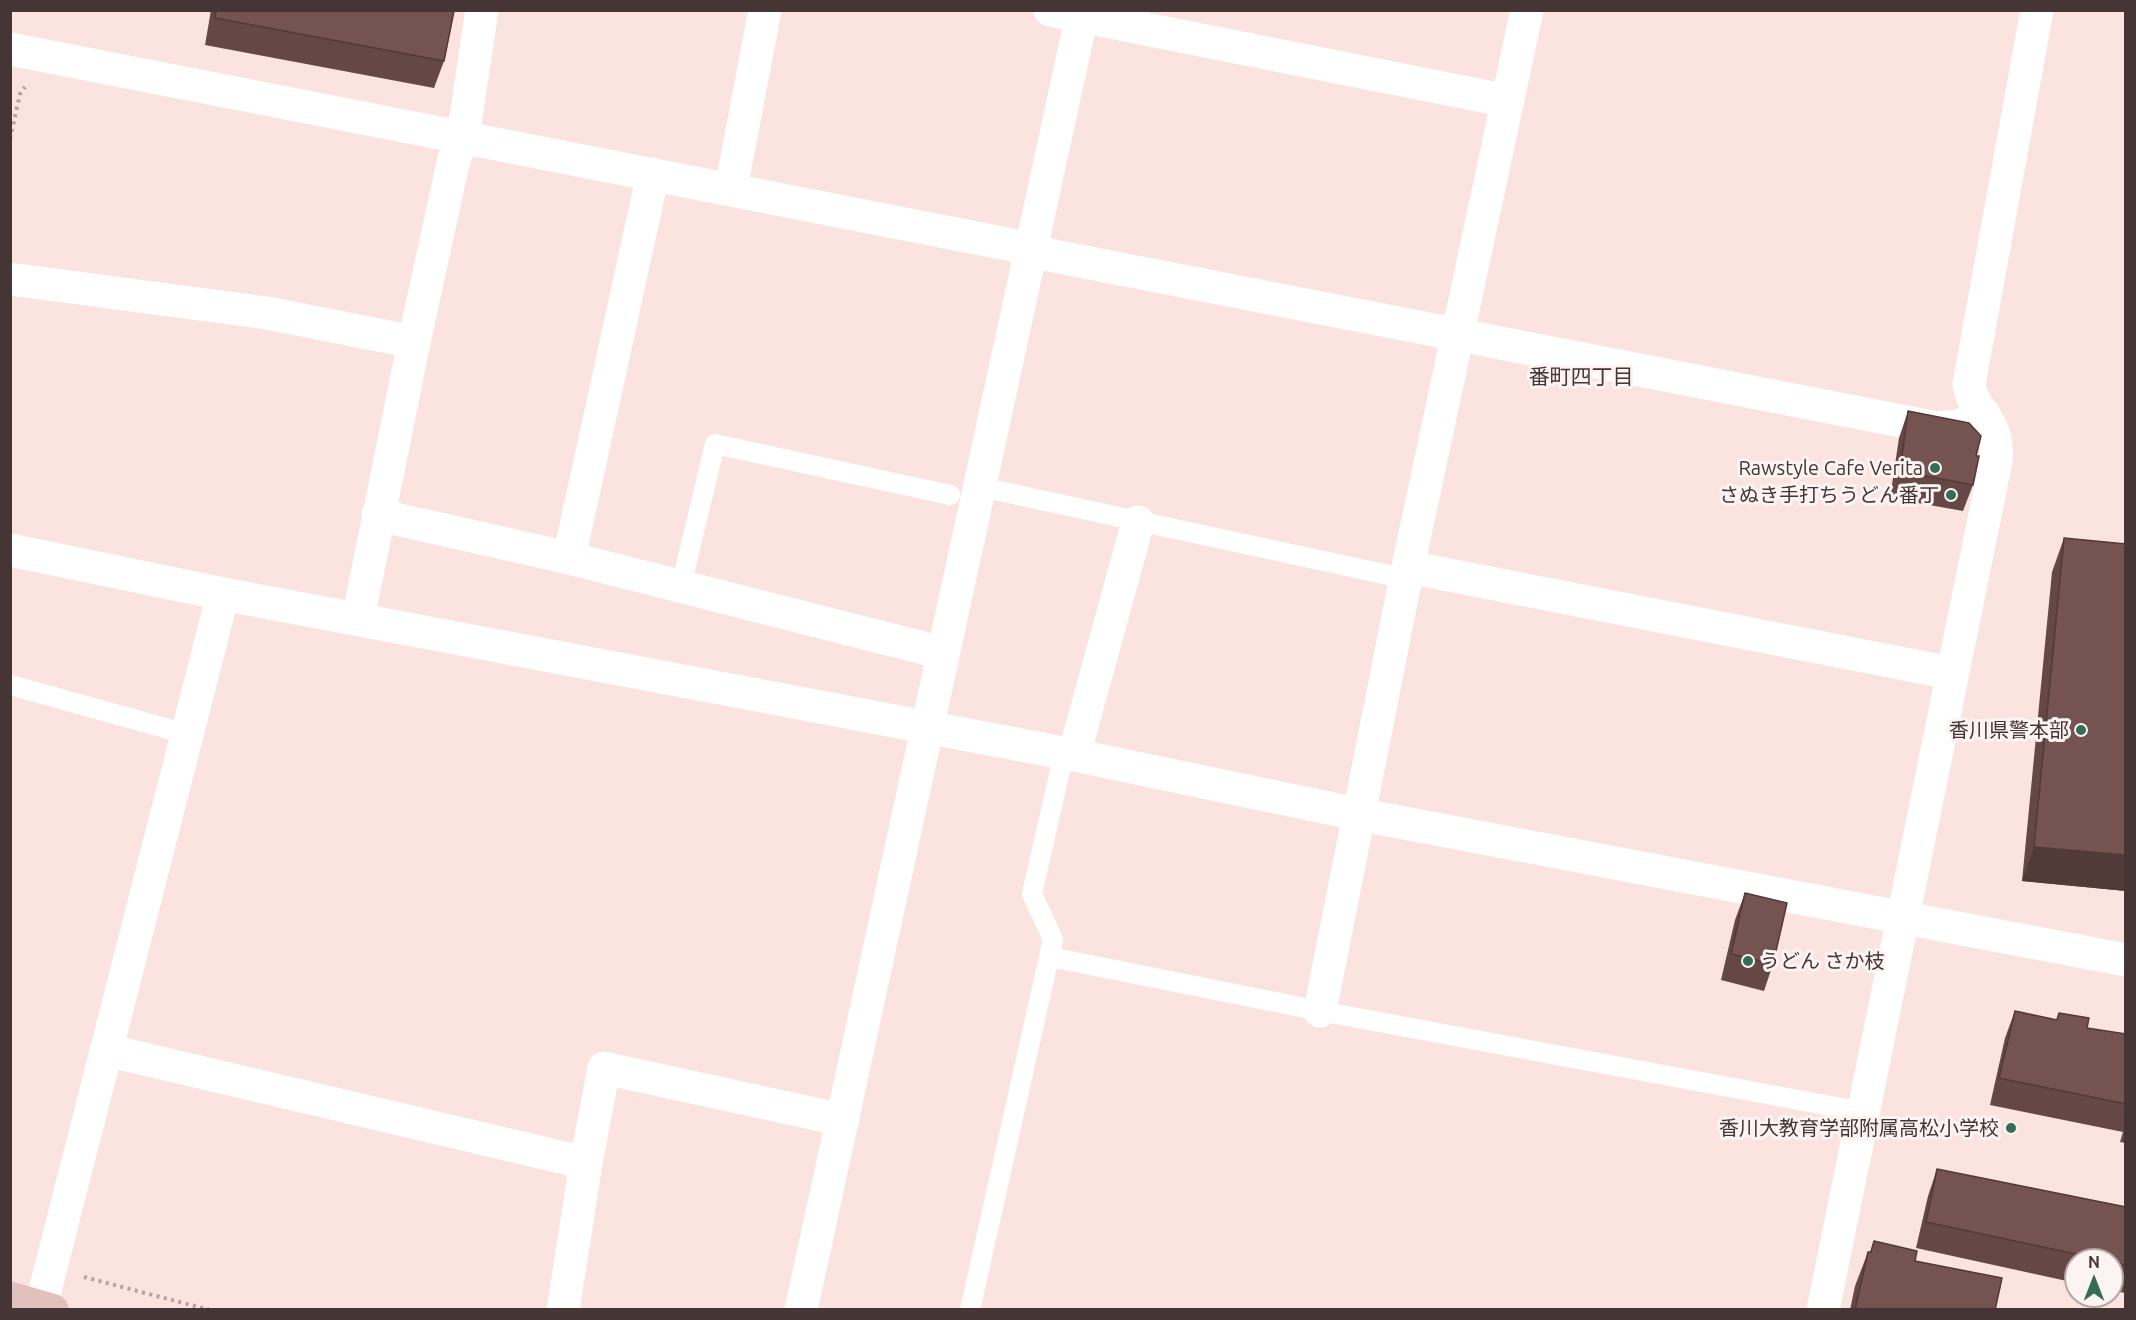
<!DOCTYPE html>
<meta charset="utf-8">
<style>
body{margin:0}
#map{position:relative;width:2136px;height:1320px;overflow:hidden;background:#fbe3e0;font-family:Ubuntu,sans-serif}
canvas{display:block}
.frame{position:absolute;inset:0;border:12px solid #453534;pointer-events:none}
.north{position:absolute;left:2064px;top:1248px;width:60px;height:60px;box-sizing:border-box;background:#fcf4f3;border:2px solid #b3a8a7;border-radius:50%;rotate:0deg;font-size:16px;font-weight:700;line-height:24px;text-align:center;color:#453534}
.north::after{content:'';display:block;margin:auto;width:21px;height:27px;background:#336d56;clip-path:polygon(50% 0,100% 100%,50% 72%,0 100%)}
</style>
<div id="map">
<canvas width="2136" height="1320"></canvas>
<div class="frame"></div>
<div class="north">N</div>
</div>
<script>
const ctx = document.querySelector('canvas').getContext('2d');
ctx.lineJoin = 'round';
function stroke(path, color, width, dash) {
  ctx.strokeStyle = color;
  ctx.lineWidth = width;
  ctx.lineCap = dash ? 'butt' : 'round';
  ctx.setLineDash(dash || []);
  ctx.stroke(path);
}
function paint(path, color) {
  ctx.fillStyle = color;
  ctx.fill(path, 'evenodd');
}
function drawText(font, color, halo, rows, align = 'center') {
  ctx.font = font + ' Ubuntu,"Noto Sans JP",sans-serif';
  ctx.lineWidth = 6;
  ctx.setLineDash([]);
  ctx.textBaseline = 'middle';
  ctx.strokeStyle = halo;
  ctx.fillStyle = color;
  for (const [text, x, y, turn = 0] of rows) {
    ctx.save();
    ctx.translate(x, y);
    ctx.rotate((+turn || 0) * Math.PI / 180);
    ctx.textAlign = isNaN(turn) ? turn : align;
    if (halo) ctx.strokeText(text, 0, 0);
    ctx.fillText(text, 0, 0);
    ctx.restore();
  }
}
const path = new Path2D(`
 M10,139L20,94L25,87
 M84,1277L210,1310`);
const service = new Path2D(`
 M999,491L1407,579
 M681,586L715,444L950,495
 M10,685L187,734
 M1050,957L1320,1011L1863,1112
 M970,1310L1053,939L1032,894L1064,753`);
const minor = new Path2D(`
 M1050,10L1508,101
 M10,49L1007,244L1054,256L1937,428L1958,426L1984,414
 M731,189L765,10
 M10,279L267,313L414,342
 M378,515L569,558L943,653
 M10,550L223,594L1074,755L1357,814L2126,960
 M569,558L653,174
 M1408,567L1951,673
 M358,619L414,342L454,159L463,137L482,10
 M1074,755L1138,522
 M1320,1011L1408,567L1527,10
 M106,1050L586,1163
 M41,1306L223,594
 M563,1310L586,1163L604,1068L843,1120`);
const tertiary = new Path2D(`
 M801,1310L1083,10
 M1823,1310L1996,461C2000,419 1974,416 1969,384L2037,10`);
const primary = new Path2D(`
 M10,1298L52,1310`);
const wall = new Path2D(`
 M211,10H453L444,61L434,88L205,45Z
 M1908,411L1976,456L1973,485L1963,511L1890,498L1899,438Z
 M2064,538L2126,544V891L2022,881L2052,572Z
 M1745,893L1773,964L1764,991L1721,980L1735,920Z
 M2015,1011L2056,1020L2059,1013L2087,1028L2126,1034V1143L2120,1142L2123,1132L1990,1105L2005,1038Z
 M1937,1169L2126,1207V1293L2112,1291V1260H2076V1283L1916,1248L1928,1196Z
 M1874,1241L1915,1261L1995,1310H1850L1855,1286L1868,1252H1870Z`);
const shadedWall = new Path2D(`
 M2034,847L2126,855V891L2022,881Z`);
const building = new Path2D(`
 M216,10H453L454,11L444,61L215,18Z
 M1908,411L1969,423L1981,436L1976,456H1979L1973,485L1900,471Z
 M2064,538L2126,544V855L2034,847Z
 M1745,893L1787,903L1773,964L1731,954Z
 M2015,1011L2057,1020L2059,1013L2089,1018L2087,1028L2126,1034V1104L1999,1078Z
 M1937,1169L2126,1207V1265L2112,1262V1260H2104L1926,1222Z
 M1874,1241L1917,1251L1915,1261L2002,1278L1995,1310H1855L1868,1252H1871Z`);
const markers = [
 [1935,468,6,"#336d56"],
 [1951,495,6,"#336d56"],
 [2081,730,6,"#336d56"],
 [1748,961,6,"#336d56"],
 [2011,1128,6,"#336d56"]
];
const poiNames = [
 ["Rawstyle Cafe Verita",1923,468],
 ["さぬき手打ちうどん番丁",1939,495],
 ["香川県警本部",2069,730],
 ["うどん さか枝",1760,961,"left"],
 ["香川大教育学部附属高松小学校",1999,1128]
];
const neighbourhoodNames = [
 ["番町四丁目",1581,377]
];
stroke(path, '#b6a19f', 4, [3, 4.5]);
stroke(service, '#fff', 20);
stroke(minor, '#fff', 33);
stroke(tertiary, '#fff', 33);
stroke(primary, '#e1c0be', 33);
paint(wall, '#654746');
paint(shadedWall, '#523a39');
paint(building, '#755351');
stroke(building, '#523a39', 1.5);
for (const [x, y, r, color] of markers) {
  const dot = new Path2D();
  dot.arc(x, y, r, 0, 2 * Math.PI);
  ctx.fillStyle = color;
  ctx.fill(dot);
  stroke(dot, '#fcf4f3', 2);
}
drawText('20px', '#453534', '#fcf4f3', poiNames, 'right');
drawText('21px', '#453534', '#fcf4f3', neighbourhoodNames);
</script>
